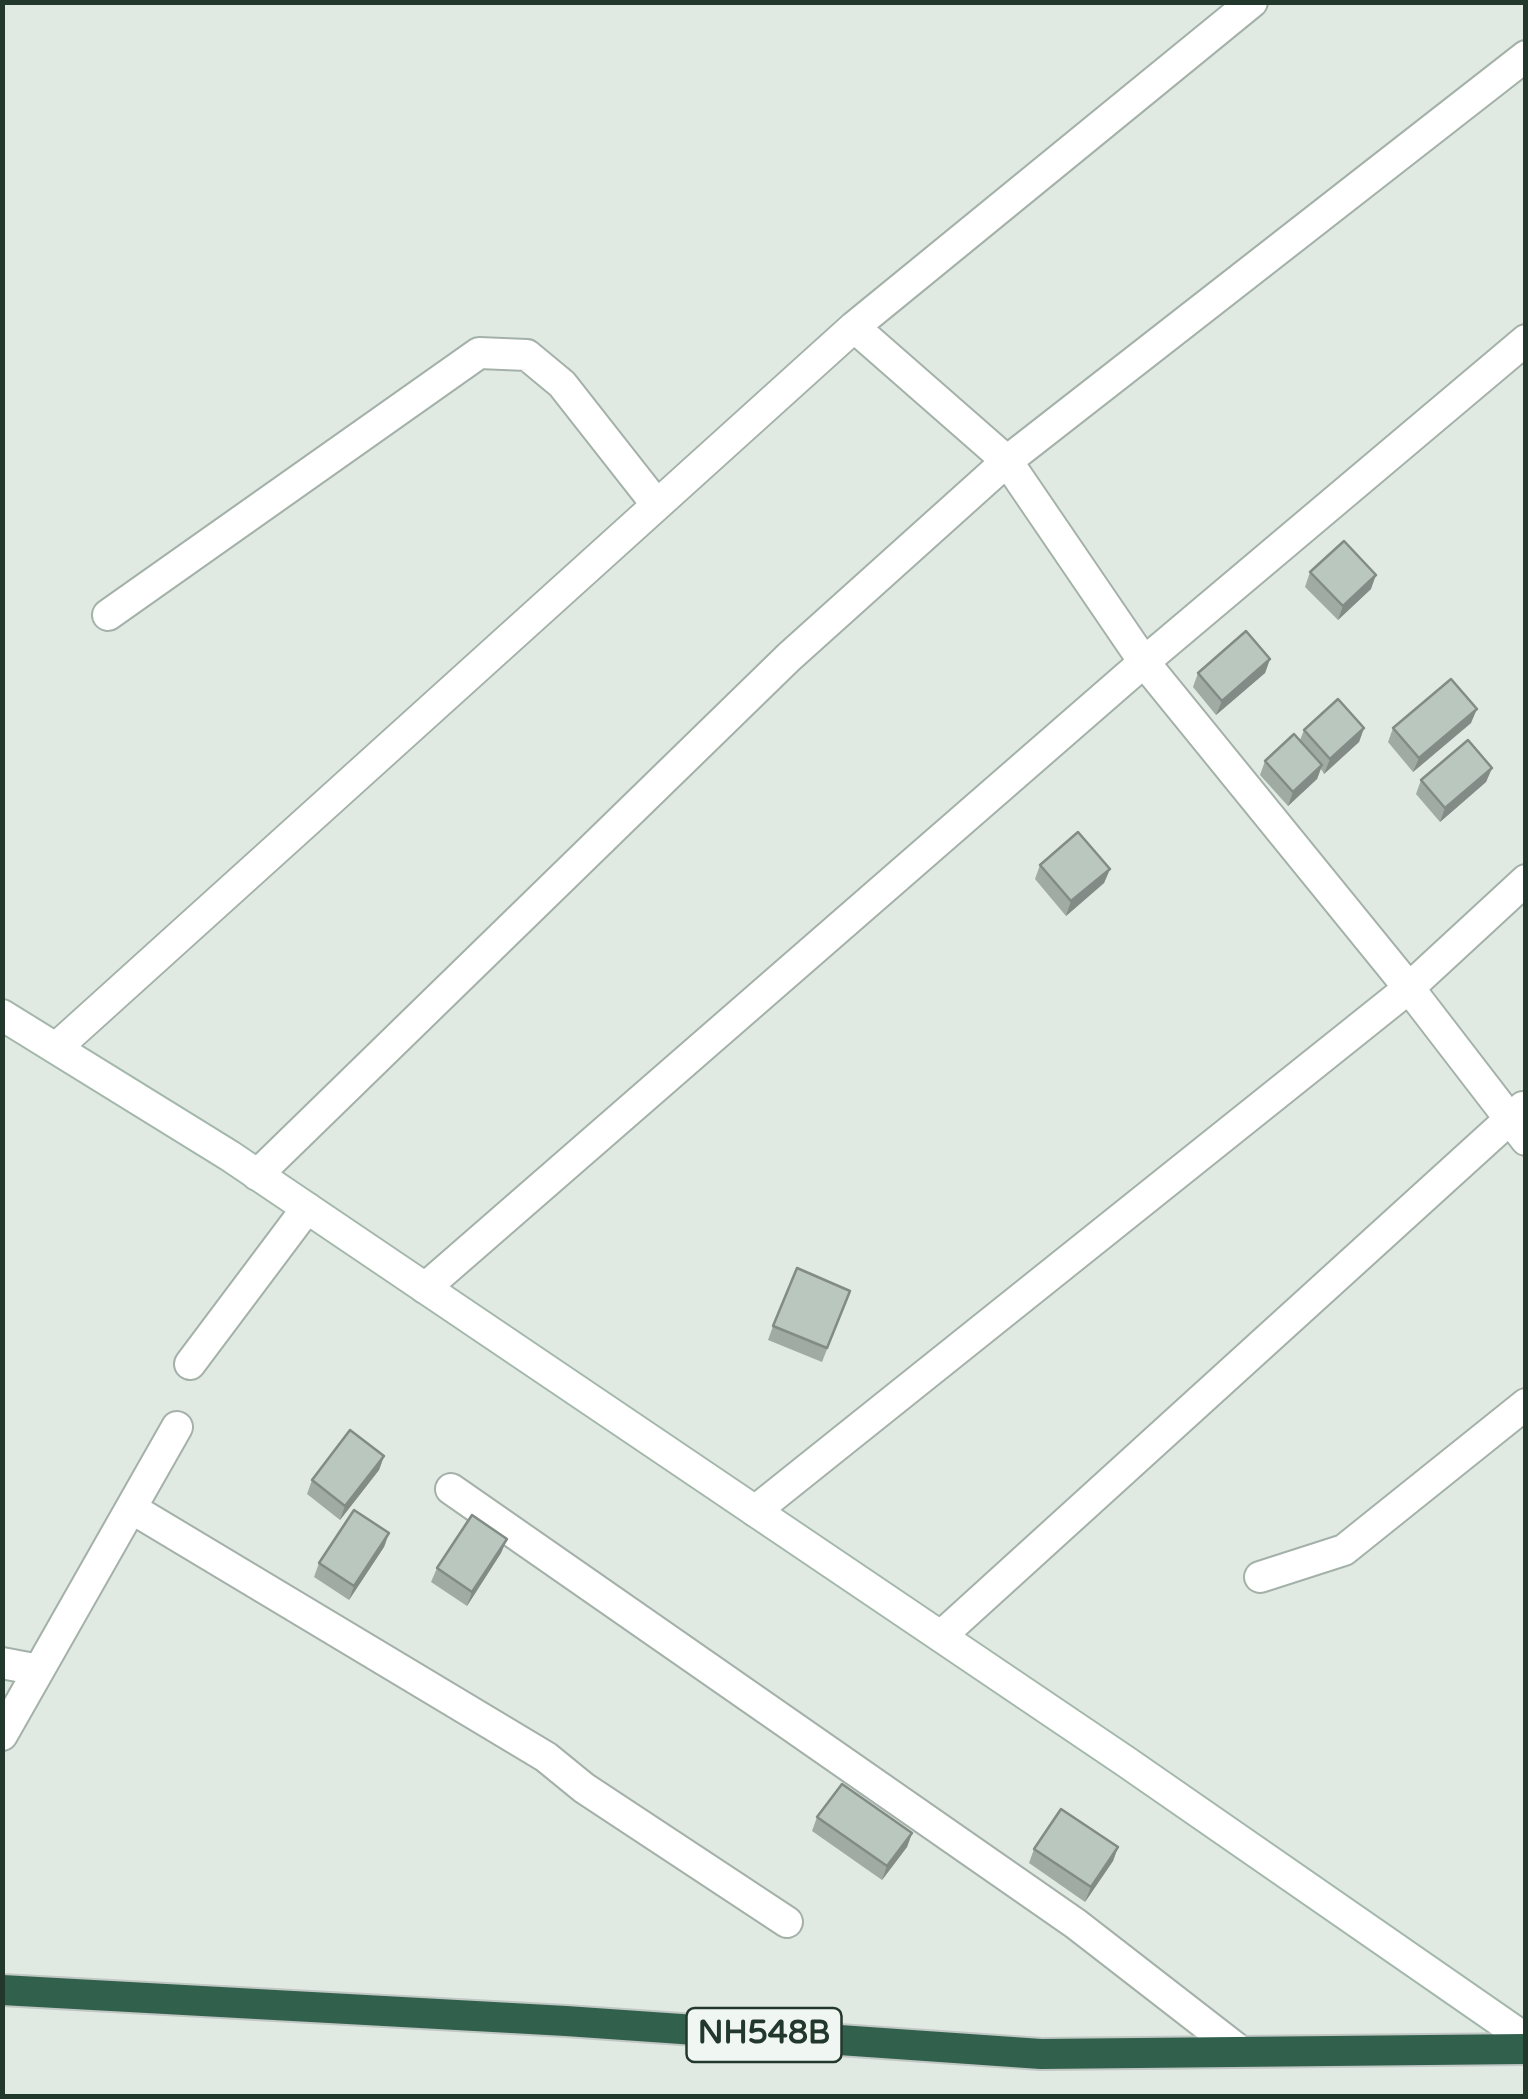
<!DOCTYPE html>
<style>
body{margin:0}
#map{position:relative;width:1528px;height:2099px;overflow:hidden;background:#e0eae3;font-family:"Varela Round",sans-serif}
canvas{display:block}
.frame{position:absolute;inset:0;border:5px solid #23382d;pointer-events:none}
</style>
<div id="map">
<canvas width="1528" height="2099"></canvas>
<div class="frame"></div>
</div>
<script>
const ctx = document.querySelector('canvas').getContext('2d');
ctx.lineJoin = 'round';
function stroke(path, color, width, dash) {
  ctx.strokeStyle = color;
  ctx.lineWidth = width;
  ctx.lineCap = dash ? 'butt' : 'round';
  ctx.setLineDash(dash || []);
  ctx.stroke(path);
}
function paint(path, color) {
  ctx.fillStyle = color;
  ctx.fill(path, 'evenodd');
}
function drawText(font, color, halo, rows, align = 'center') {
  ctx.font = font + ' "Varela Round",sans-serif';
  ctx.lineWidth = 8;
  ctx.setLineDash([]);
  ctx.textBaseline = 'middle';
  ctx.strokeStyle = halo;
  ctx.fillStyle = color;
  for (const [text, x, y, turn = 0] of rows) {
    ctx.save();
    ctx.translate(x, y);
    ctx.rotate((+turn || 0) * Math.PI / 180);
    ctx.textAlign = isNaN(turn) ? turn : align;
    if (halo) ctx.strokeText(text, 0, 0);
    ctx.fillText(text, 0, 0);
    ctx.restore();
  }
}
const street = new Path2D(`
 M854,327L1007,461L1144,662L1409,988L1526,1140
 M108,615L479,353L527,355L562,384L657,505
 M56,1048L854,327L1252,2
 M257,1175L789,657L1007,461L1526,56
 M425,1288L1144,662L1526,340
 M190,1364L307,1208
 M451,1489L1076,1924L1241,2052
 M131,1508L546,1757L584,1788L787,1922
 M755,1511L1409,988L1526,880
 M1260,1577L1344,1550L1526,1404
 M941,1636L1523,1107
 M2,1663L39,1670
 M2,1735L177,1427`);
const secondary = new Path2D(`
 M2,1015L230,1156L1125,1761L1526,2039`);
const highway = new Path2D(`
 M2,1990L566,2021L1041,2054L1526,2049`);
const wall = new Path2D(`
 M1310,572L1371,589L1338,620L1305,587Z
 M1270,659L1265,673L1216,715L1193,687L1198,673Z
 M1471,723L1413,772L1388,742L1393,728Z
 M1364,728L1359,742L1324,774L1321,769L1317,779L1288,806L1260,775L1265,761L1300,740L1304,730Z
 M1492,768L1486,782L1440,822L1416,794L1421,780Z
 M1040,865L1110,869L1104,883L1066,916L1035,879Z
 M850,1291L822,1362L768,1340L773,1326Z
 M384,1456L379,1470L340,1520L307,1494L312,1480Z
 M389,1533L384,1547L349,1600L314,1577L319,1563Z
 M507,1539L501,1553L467,1606L431,1582L437,1568Z
 M817,1817L912,1833L907,1847L882,1880L812,1831Z
 M1118,1847L1113,1861L1085,1902L1029,1863L1034,1849Z`);
const shadedWall = new Path2D(`
 M1376,575L1371,589L1338,620L1343,606Z
 M1270,659L1265,673L1216,715L1222,701Z
 M1477,709L1471,723L1413,772L1419,758Z
 M1364,728L1359,742L1324,774L1330,759Z
 M1322,765L1317,779L1288,806L1293,792Z
 M1492,768L1486,782L1440,822L1445,808Z
 M1110,869L1104,883L1066,916L1071,901Z
 M384,1456L379,1470L340,1520L345,1506Z
 M389,1533L384,1547L349,1600L354,1586Z
 M507,1539L501,1553L467,1606L472,1592Z
 M912,1833L907,1847L882,1880L887,1866Z
 M1118,1847L1113,1861L1085,1902L1091,1887Z`);
const building = new Path2D(`
 M1344,541L1376,575L1343,606L1310,572Z
 M1246,631L1270,659L1222,701L1198,673Z
 M1451,679L1477,709L1419,758L1393,728Z
 M1338,699L1364,728L1330,759L1304,730Z
 M1294,734L1322,765L1293,792L1265,761Z
 M1468,740L1492,768L1445,808L1421,780Z
 M1078,832L1110,869L1071,901L1040,865Z
 M797,1268L850,1291L827,1348L773,1326Z
 M350,1430L384,1456L345,1506L312,1480Z
 M354,1510L389,1533L354,1586L319,1563Z
 M472,1515L507,1539L472,1592L437,1568Z
 M842,1784L912,1833L887,1866L817,1817Z
 M1061,1809L1118,1847L1091,1887L1034,1849Z`);
const shields = [
 [764,2035,155]
];
const shieldNames = [
 ["NH548B",764,2035]
];
stroke(street, '#a4b1a9', 34);
stroke(secondary, '#a3b7ab', 34);
stroke(highway, '#c1c7c4', 34);
stroke(street, '#fff', 30);
stroke(secondary, '#fff', 30);
stroke(highway, '#31614c', 30);
paint(wall, '#9faba3');
paint(shadedWall, '#828b85');
paint(building, '#b9c7be');
stroke(building, '#828b85', 2.5);
for (const [x, y, w] of shields) {
  const box = new Path2D();
  box.roundRect(x - w / 2, y - 27, w, 54, 8);
  ctx.fillStyle = '#f0f7f2';
  ctx.fill(box);
  stroke(box, '#23382d', 2.5);
}
drawText('bold 32px', '#23382d', null, shieldNames);
</script>
